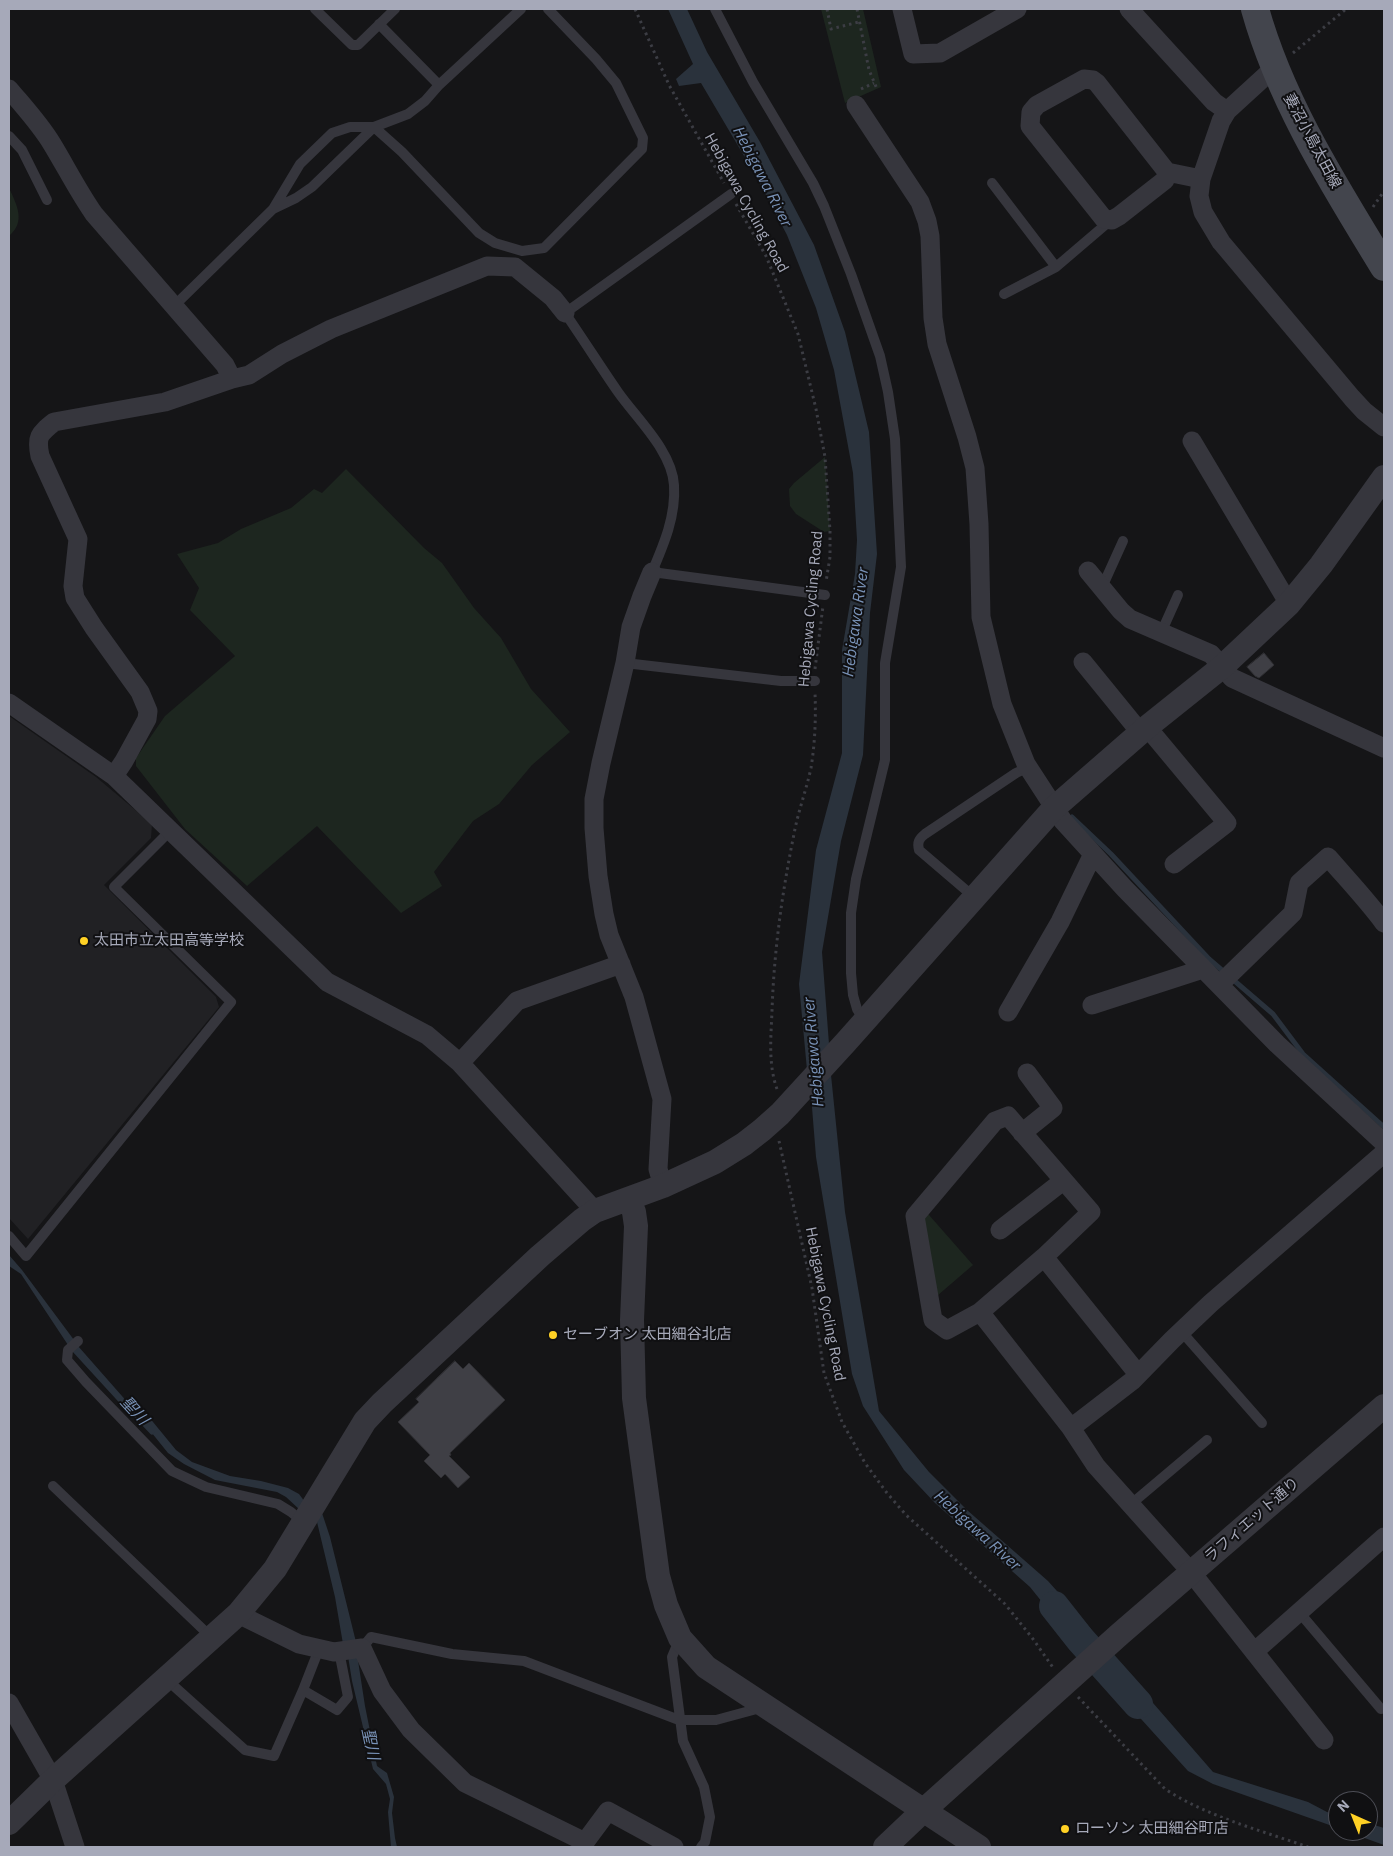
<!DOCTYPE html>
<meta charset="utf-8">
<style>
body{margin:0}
#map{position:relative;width:1393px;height:1856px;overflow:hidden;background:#151517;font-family:"IBM Plex Sans",sans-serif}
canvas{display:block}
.frame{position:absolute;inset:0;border:10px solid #a6a9b9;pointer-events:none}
.north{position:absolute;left:1328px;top:1791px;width:50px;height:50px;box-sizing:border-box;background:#101012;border:1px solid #4c4d55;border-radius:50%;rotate:316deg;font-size:14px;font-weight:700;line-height:20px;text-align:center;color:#a6a9b9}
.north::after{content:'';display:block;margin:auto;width:18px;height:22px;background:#ffd125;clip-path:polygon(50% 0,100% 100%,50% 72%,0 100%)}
</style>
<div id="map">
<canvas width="1393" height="1856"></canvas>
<div class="frame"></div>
<div class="north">N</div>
</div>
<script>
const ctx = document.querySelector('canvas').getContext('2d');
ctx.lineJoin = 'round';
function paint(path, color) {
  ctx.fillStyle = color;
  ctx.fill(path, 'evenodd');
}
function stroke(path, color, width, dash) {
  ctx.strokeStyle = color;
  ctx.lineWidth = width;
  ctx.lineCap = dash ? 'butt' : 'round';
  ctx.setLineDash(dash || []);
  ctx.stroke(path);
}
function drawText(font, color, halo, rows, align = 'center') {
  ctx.font = font + ' "IBM Plex Sans","Noto Sans JP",sans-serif';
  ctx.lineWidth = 4;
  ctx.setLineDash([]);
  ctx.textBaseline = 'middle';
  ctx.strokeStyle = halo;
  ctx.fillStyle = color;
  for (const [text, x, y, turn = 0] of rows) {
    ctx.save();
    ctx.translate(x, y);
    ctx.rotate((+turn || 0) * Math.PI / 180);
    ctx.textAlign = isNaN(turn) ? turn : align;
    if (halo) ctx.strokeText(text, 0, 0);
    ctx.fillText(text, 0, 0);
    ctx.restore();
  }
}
const built = new Path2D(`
 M9,716L96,777L152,824L151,838L104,885L216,997L219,1007L28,1239L9,1218Z`);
const green = new Path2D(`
 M821,9H863L881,87L845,103Z
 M9,188C17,205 26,222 9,236Z
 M825,457L830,531L824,532L796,514L790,506L789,489L794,483Z
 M346,469L424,548L442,563L474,608L501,638L531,689L570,732L532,765L499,804L473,821L434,872L442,886L401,913L317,826L247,886L185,829L136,766V758L165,716L235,656L190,610L199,588L177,554L218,543L241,529L291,508L314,489L322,493Z
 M922,1207L973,1265L930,1302Z`);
const water = new Path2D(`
 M668,9H687L707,52L760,142L814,245L845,332L869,432L877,554L870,613L863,755L841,841L822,952L829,1044L807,1070L799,984L816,850L842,753V650L855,574L857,540L853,473L834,370L816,308L787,235L757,178L701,83L679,86L676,79L693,64Z
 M831,1075L845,1212L879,1411L929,1472L967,1510L1048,1581L1091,1629L1075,1643L1030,1587L935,1503L904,1470L863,1406L852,1374L816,1157L811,1095Z
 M9,1255L22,1270L74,1340L68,1345L21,1274L9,1266Z
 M78,1346L129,1404L144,1411L176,1450L192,1462L230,1476L261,1481L288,1488L299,1494L305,1502L300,1510L286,1497L277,1492L215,1480L184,1464L168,1453L139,1417L126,1410L72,1351Z
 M322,1513L330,1537L356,1642L343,1644L335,1597L317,1522Z
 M357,1654L365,1706L377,1766L387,1773L394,1797L392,1813L395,1838L397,1847H391L388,1812L390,1799L386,1784L373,1769L352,1681L348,1656Z
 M1120,1665L1213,1772L1308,1802L1327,1812L1338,1815V1828L1213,1784L1188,1771L1105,1679Z
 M1368,1823L1384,1828V1845L1345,1831H1368Z`);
const stream = new Path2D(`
 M1072,817L1111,854L1209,959L1273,1014L1303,1054L1384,1127
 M132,1411L152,1432`);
const river = new Path2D(`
 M1054,1606L1080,1639L1138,1704`);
const building = new Path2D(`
 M1264,653L1274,665L1259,678L1255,676L1247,667Z
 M455,1361L463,1369L469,1363L505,1400L450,1453L451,1455L449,1456L470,1477L458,1488L445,1474L441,1478L424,1461L430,1455L398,1422L419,1402L416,1399Z`);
const path = new Path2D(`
 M635,9L669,85L724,183
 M827,9L831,29L859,22
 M857,9L869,70L877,89
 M1293,53L1346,9
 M861,89L874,83
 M736,204L766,256L798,334L816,409L825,457L830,531V557L826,582
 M1373,207L1384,191
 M815,669L823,606
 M777,1089C768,1064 771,1037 772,1011C774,951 782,893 794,834C798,812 806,791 811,768C815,743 816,718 815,693
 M779,1141L812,1288L824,1373L842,1422L865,1463L887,1493L906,1515L1005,1604L1033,1639L1054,1669
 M1078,1697L1165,1789C1208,1817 1260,1830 1308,1847`);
const service = new Path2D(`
 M315,9L352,45H358L395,9
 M715,9L753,82L813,183L824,206L851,274L880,356L888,392L895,439L901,567L885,663V760L856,879L851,913V973L853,995L857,1009L864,1020
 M379,24L439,85
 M9,136L22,150L47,200
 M992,183L1056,267
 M731,194L565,313C583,339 600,366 618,392C637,419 672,451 674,485C676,516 664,544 652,572L825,595
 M273,209L296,198L312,187L374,127L402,152L479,233L495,243L522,251L544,248L642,149L643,138L616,83L596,59L548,9
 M1004,294L1056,267L1111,220
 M174,306L273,209L300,164L332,133L350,127H374L408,114L425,101L439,85L521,9
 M1099,586L1104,583L1123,541
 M1161,633L1178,595
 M625,663L781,681H815
 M974,897L919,850C917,842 919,839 925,834L1016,773L1029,767
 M9,1236L26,1256L231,1002L114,887L171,830
 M1181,1331L1262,1423
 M78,1341L68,1350L67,1360L86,1382L172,1471L206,1487L278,1504L291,1512L303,1522
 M53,1486L211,1637
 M1130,1505L1207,1440
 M1299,1612L1381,1709
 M680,1638L672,1657L683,1741L704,1787L710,1817L705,1842L701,1847
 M362,1648L371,1637L452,1654L524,1661L679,1720H716L764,1707
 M319,1649L303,1690L337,1710L348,1697L339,1651
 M166,1679L245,1750L274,1756L303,1690`);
const minor = new Path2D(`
 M902,9L913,54L940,53L1017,9
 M1129,9L1214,102L1227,111
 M1274,68L1227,111L1221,121L1201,179L1199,196L1203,212L1221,242L1352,398L1364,411L1384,427
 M9,89C24,107 40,124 52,144C66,167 78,191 94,214L225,365L232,379
 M856,105L920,202L927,221L930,236L933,318L937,344L967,437L975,468L979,524L981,617L1002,704L1026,764L1063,821L1125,889L1277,1044L1384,1143
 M1167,172L1165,180L1119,216L1112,220L1104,219L1030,126L1031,112L1037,105L1084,79L1093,80L1097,83L1167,172L1201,179
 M1192,441L1289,604
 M1088,571L1121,611L1130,619L1211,654L1232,678L1384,748
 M652,572L642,596L631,627L625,663L601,763L594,799V828L598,876L604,914L609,935L634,997L662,1099L658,1169L663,1186
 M1083,662L1140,732
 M9,703L114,776L327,982L427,1035L460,1063L595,1211
 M1147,727L1227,823L1174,864
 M114,776L124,761L147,719L148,711L140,692L94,628L75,598L73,586L78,539L40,456C36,437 39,434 54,422L165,402L232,379L249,375L282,354L331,329L487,266L515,267L553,298L565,313
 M1219,985L1293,913L1299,883L1328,857C1347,879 1367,900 1384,923
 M1092,1005L1203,969
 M1008,1012L1060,922L1093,854
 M460,1063L517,1001L621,964
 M1022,1133L1053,1108L1027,1073
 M1000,1230L1063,1181
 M980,1312L947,1330L933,1320L915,1216L995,1121L1008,1116L1091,1212L1044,1257
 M1071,1428L980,1312L1044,1257L1138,1374
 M238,1614L299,1644L334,1652L362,1648L382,1691L411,1730L465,1783L585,1842L608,1811L674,1847
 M1254,1652L1384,1537
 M9,1703L53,1780L75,1847
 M1324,1740L1191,1572L1096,1466L1071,1428L1132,1381L1172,1340L1211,1303L1384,1153`);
const tertiary = new Path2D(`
 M629,1199L634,1212L636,1226L632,1320L634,1398L658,1576L666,1605L680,1638L706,1667L979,1847
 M9,1823L53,1780L238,1614L275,1569L365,1421L382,1403L540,1256L582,1220L595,1211L663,1186L715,1162L744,1144L762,1130L780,1114L846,1042L1054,808L1147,727L1222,667L1289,604L1321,565L1384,477
 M885,1847L924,1810L1120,1634L1384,1406`);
const secondary = new Path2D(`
 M1255,9C1281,102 1334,185 1384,267`);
const markers = [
 [84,941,5,"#ffd125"],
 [553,1335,5,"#ffd125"],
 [1065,1829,5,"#ffd125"]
];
const streetNames = [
 ["妻沼小島太田線",1312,141,62],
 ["Hebigawa Cycling Road",746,203,61],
 ["Hebigawa Cycling Road",811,609,-85],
 ["Hebigawa Cycling Road",825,1304,79],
 ["ラフィエット通り",1252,1520,-41]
];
const poiNames = [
 ["太田市立太田高等学校",94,941],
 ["セーブオン 太田細谷北店",563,1335],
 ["ローソン 太田細谷町店",1075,1829]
];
const waterNames = [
 ["Hebigawa River",762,177,63],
 ["Hebigawa River",856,622,-82],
 ["Hebigawa River",814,1052,-95],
 ["聖川",134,1411,47],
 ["Hebigawa River",977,1531,42],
 ["聖川",370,1744,78]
];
paint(built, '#212124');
paint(green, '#1d261f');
paint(water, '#2a323c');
stroke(stream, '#2a323c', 5);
stroke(river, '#2a323c', 30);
paint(building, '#3f3f45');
stroke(building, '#2f2f33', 1);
stroke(path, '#3c3d44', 3, [2.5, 4]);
stroke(service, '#36363d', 10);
stroke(minor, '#36363d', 19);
stroke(tertiary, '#36363d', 24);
stroke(secondary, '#43454d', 28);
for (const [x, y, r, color] of markers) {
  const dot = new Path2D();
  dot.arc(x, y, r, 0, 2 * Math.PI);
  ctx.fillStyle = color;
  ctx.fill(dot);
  stroke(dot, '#101012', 2);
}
drawText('15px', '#a6a9b9', '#101012', streetNames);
drawText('15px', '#a6a9b9', '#101012', poiNames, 'left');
drawText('italic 16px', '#7992b7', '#101012', waterNames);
</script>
